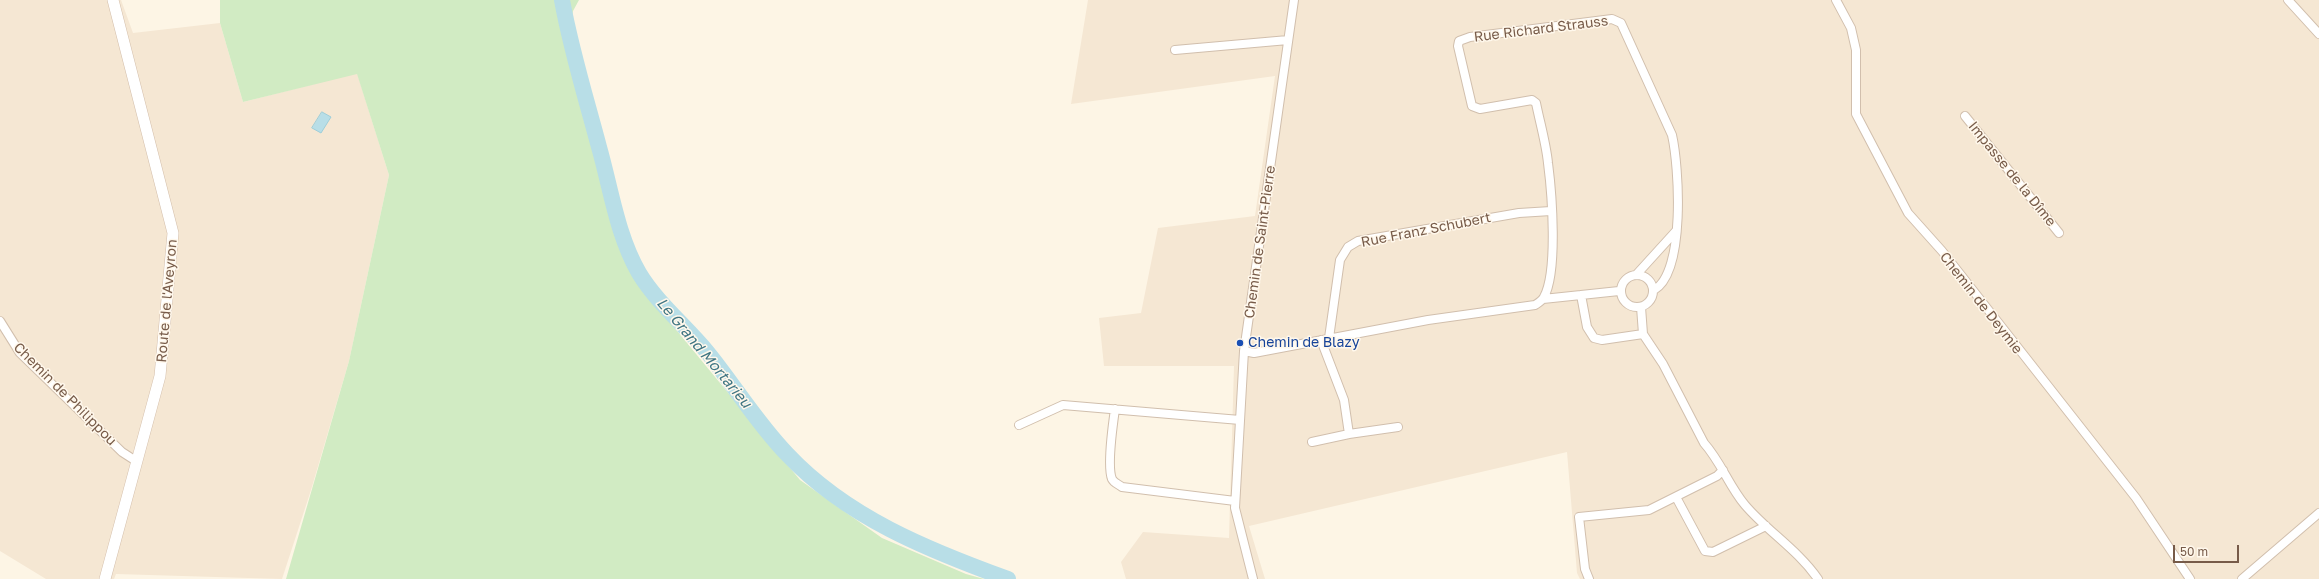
<!DOCTYPE html>
<meta charset="utf-8">
<style>
body{margin:0}
#map{position:relative;width:2319px;height:579px;overflow:hidden;background:#fdf5e5;font-family:"Golos Text",sans-serif}
canvas{display:block}
.scale{position:absolute;left:2173px;top:545px;width:66px;height:18px;box-sizing:border-box;border:2px solid #775b49;border-top:0;padding-left:5px;font-size:12px;line-height:14px;white-space:nowrap;color:#775b49;-webkit-text-stroke:3px #fff8ec;paint-order:stroke}
</style>
<div id="map">
<canvas width="2319" height="579"></canvas>
<div class="scale">50 m</div>
</div>
<script>
const ctx = document.querySelector('canvas').getContext('2d');
ctx.lineJoin = 'round';
function paint(path, color) {
  ctx.fillStyle = color;
  ctx.fill(path, 'evenodd');
}
function stroke(path, color, width, dash) {
  ctx.strokeStyle = color;
  ctx.lineWidth = width;
  ctx.lineCap = dash ? 'butt' : 'round';
  ctx.setLineDash(dash || []);
  ctx.stroke(path);
}
function drawText(font, color, halo, rows, align = 'center') {
  ctx.font = font + ' "Golos Text",sans-serif';
  ctx.lineWidth = 3;
  ctx.setLineDash([]);
  ctx.textBaseline = 'middle';
  ctx.strokeStyle = halo;
  ctx.fillStyle = color;
  for (const [text, x, y, turn = 0] of rows) {
    ctx.save();
    ctx.translate(x, y);
    ctx.rotate((+turn || 0) * Math.PI / 180);
    ctx.textAlign = isNaN(turn) ? turn : align;
    if (halo) ctx.strokeText(text, 0, 0);
    ctx.fillText(text, 0, 0);
    ctx.restore();
  }
}
const residential = new Path2D(`
 M0,0H121L133,33L220,23L243,102L357,73L389,175L349,361L311,490L282,579L116,574L114,579H46L0,551Z
 M1088,0H2319V579H1580L1577,573L1567,452L1249,526L1265,579H1126L1121,562L1143,532L1229,538L1234,366H1104L1099,318L1141,313L1158,228L1255,216L1275,76L1071,104Z`);
const green = new Path2D(`
 M220,0H579L573,11L566,51L624,259L673,326L800,480L882,538L966,574L984,579H286L349,361L389,175L357,74L243,102L220,23Z`);
const water = new Path2D(`
 M322,112L331,117L321,133L312,128Z`);
const river = new Path2D(`
 M562,0C571,50 586,98 599,147C611,189 617,235 639,273C657,303 686,326 708,353C734,385 757,423 787,454C846,517 928,550 1008,579`);
const street = new Path2D(`
 M1836,0L1851,28L1856,50V114L1908,213L1942,251L2136,498L2190,579
 M2288,0L2319,34
 M1175,50L1288,40
 M1965,116L2059,233
 M1621 291a16 16 0 1 1 32 0a16 16 0 1 1-32 0Z
 M1636,275L1676,231
 M1581,295L1587,327L1594,338L1602,340L1643,334
 M1543,299L1619,291
 M1641,307L1643,334L1663,364L1704,443C1721,462 1729,486 1745,505C1767,531 1798,550 1818,579
 M0,321L20,353L122,452L136,461
 M1329,338L1340,260L1348,247L1358,241L1519,213L1551,211
 M1321,340L1344,400L1349,434L1398,427
 M1244,351L1254,353L1428,320L1535,305C1538,303 1542,301 1544,297C1558,271 1552,194 1548,163C1546,143 1540,123 1536,103L1532,100L1480,109L1472,106L1458,46L1459,41L1470,37L1612,19L1621,23L1672,135C1679,166 1686,272 1654,290
 M1115,409C1113,423 1107,467 1112,479C1114,483 1118,484 1122,487L1235,501
 M1019,425L1063,405L1240,420
 M1312,442L1349,434
 M1676,497L1705,551L1713,552L1766,526
 M1253,579L1235,508L1244,351L1294,0
 M1589,579L1585,569L1579,517L1649,510L1717,476L1723,470
 M2242,579L2319,513`);
const secondary = new Path2D(`
 M105,579L160,376L173,233L113,0`);
const markers = [
 [1240,343,4,"#1a4fb4"]
];
const streetNames = [
 ["Rue Richard Strauss",1541,29,-7],
 ["Impasse de la Dîme",2012,174,51],
 ["Rue Franz Schubert",1426,230,-11],
 ["Chemin de Saint-Pierre",1260,242,-82],
 ["Route de l'Aveyron",167,301,-85],
 ["Chemin de Deymie",1981,303,52],
 ["Chemin de Philippou",65,394,45]
];
const transitNames = [
 ["Chemin de Blazy",1248,343]
];
const waterNames = [
 ["Le Grand Mortarieu",704,353,50]
];
paint(residential, '#f5e7d3');
paint(green, '#d1ebc3');
paint(water, '#b8dee7');
stroke(water, '#9eced9', 1);
stroke(river, '#b8dee7', 16);
stroke(street, '#d1bfad', 10);
stroke(secondary, '#d4bfab', 12);
stroke(street, '#fff', 8);
stroke(secondary, '#fff', 11);
for (const [x, y, r, color] of markers) {
  const dot = new Path2D();
  dot.arc(x, y, r, 0, 2 * Math.PI);
  ctx.fillStyle = color;
  ctx.fill(dot);
  stroke(dot, '#fff8ec', 1.5);
}
drawText('14px', '#775b49', '#fff8ec', streetNames);
drawText('14px', '#164399', '#fff8ec', transitNames, 'left');
drawText('italic 15px', '#3f7583', '#fff8ec', waterNames);
</script>
